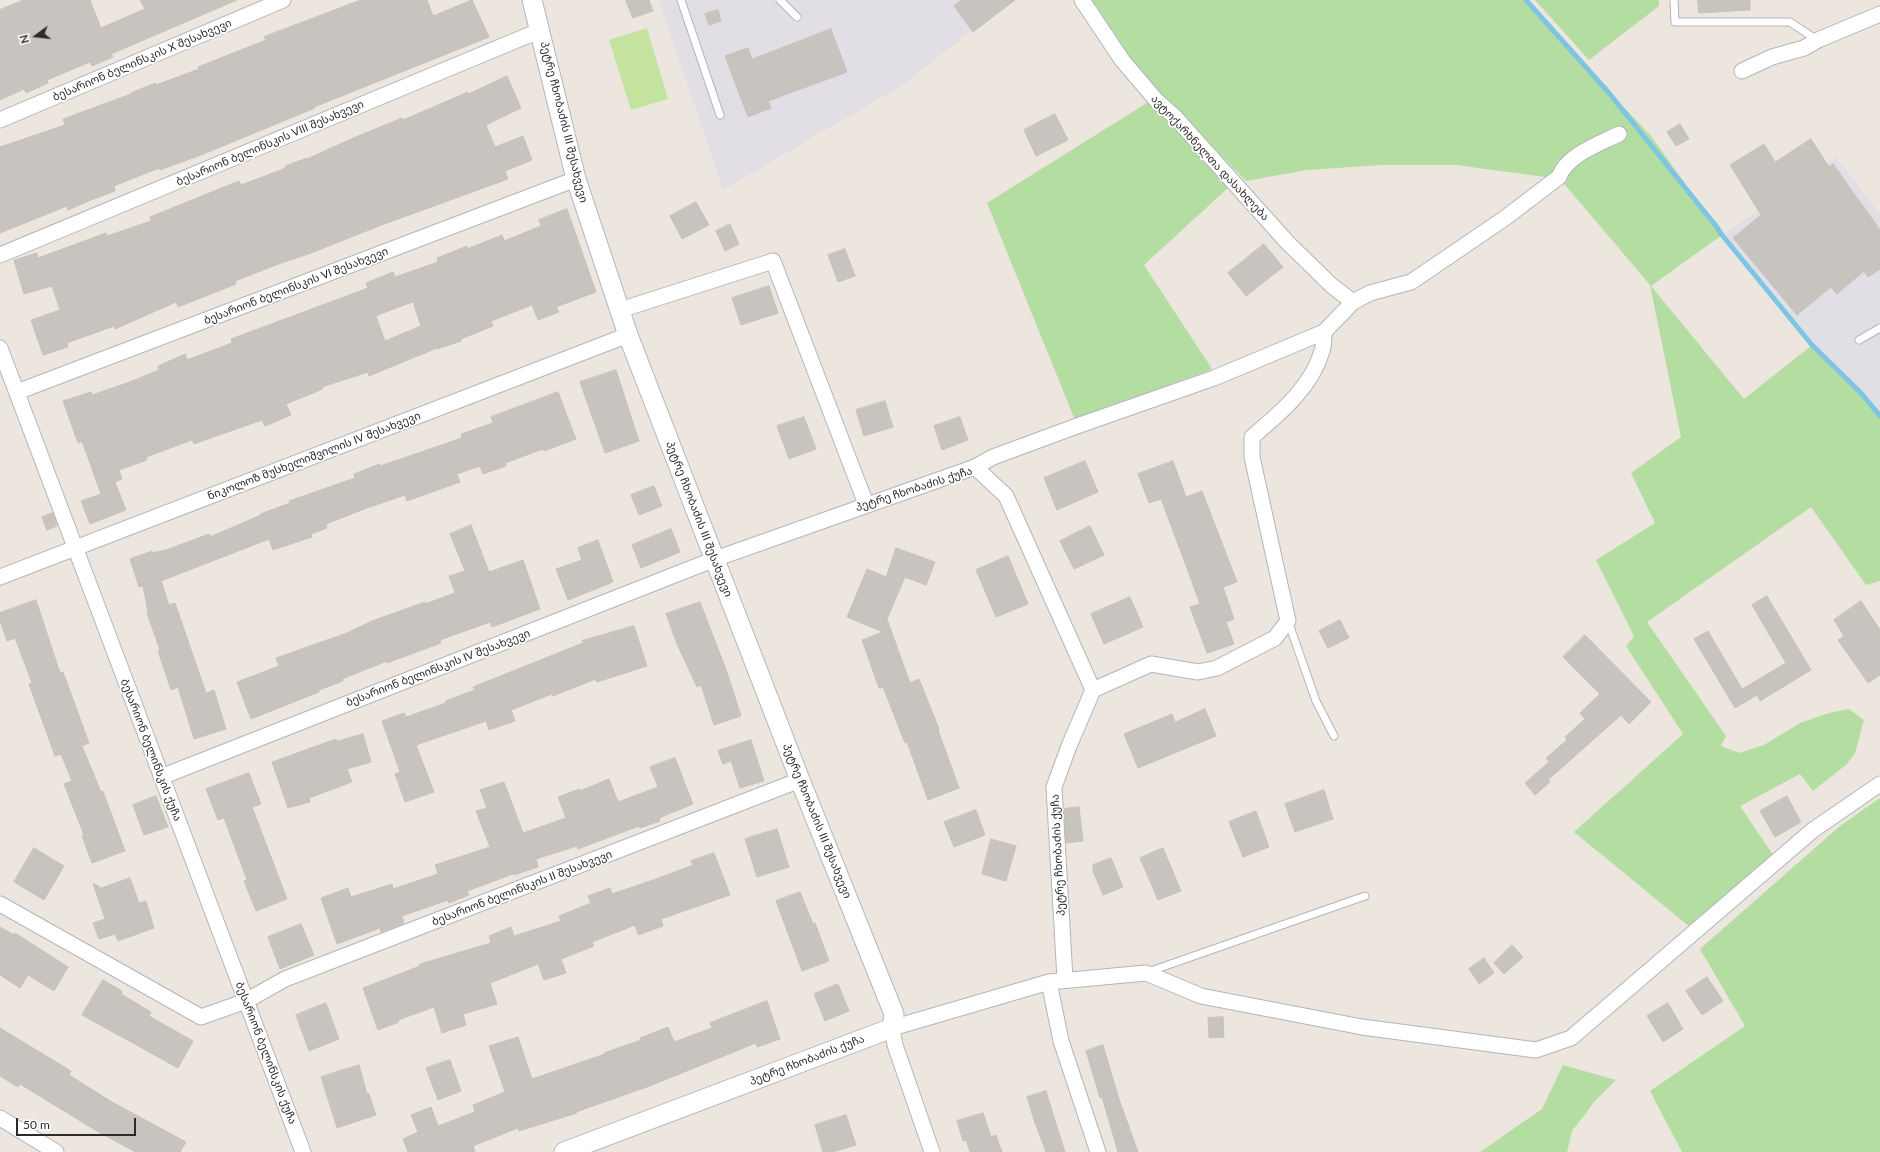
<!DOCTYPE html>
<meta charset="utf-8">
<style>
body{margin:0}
#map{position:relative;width:1880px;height:1152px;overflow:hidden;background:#ece6df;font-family:Lato,sans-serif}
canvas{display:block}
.north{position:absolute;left:16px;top:16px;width:40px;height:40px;-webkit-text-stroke:3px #fff;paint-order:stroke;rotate:255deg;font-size:11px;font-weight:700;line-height:16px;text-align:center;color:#2b2b2b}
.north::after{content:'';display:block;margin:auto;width:14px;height:18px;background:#2b2b2b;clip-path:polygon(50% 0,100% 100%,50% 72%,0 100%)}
.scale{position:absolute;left:16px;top:1118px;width:120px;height:18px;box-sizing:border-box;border:2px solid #2b2b2b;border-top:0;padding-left:5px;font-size:12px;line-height:14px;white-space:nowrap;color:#2b2b2b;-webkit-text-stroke:3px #fff;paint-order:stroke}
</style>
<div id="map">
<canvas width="1880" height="1152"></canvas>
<div class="north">N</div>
<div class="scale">50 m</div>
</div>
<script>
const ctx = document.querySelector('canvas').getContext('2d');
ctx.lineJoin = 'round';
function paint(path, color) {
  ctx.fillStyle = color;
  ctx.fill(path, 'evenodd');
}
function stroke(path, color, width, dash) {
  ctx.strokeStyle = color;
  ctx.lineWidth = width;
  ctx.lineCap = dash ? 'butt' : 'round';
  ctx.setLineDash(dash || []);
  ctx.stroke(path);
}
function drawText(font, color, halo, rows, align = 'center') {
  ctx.font = font + ' Lato,"Noto Sans Georgian",sans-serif';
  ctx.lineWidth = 3.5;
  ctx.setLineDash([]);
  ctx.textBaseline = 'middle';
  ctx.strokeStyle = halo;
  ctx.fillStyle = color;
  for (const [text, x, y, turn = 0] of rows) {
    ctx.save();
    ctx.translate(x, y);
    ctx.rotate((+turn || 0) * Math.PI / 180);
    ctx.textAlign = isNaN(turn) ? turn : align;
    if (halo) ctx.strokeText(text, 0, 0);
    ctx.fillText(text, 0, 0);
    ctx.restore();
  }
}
const industrial = new Path2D(`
 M659,0H1011L904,84L723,190Z
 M1836,157L1880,214V416L1861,393L1812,345L1722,235Z`);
const green = new Path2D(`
 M1082,0H1523L1651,136L1722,235L1651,286L1744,399L1812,345L1861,393L1880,416V581L1866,585L1811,507L1647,622L1726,736L1721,746L1739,753L1764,745L1800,723L1829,713L1849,709L1864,720L1855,753L1847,764L1813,791L1800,774L1740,806L1777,861L1696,932L1574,832L1683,734L1626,646L1634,636L1596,560L1655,523L1631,473L1681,437L1650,285L1560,179L1456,165H1381L1307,170L1246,181L1174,107L1158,94Z
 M1535,0H1659V6L1589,60Z
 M1150,101L1166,115L1229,187L1144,265L1212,369L1075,420L987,203Z
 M1880,798V1152H1682L1650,1091L1745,1026L1700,949L1840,826Z
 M1563,1065L1616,1080L1595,1101L1572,1131L1567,1152H1480L1542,1109Z`);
const pitch = new Path2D(`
 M647,28L668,99L631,110L609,40Z`);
const stream = new Path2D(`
 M1526,0L1609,93L1716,226L1722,235L1812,345L1861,393L1880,416`);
const building = new Path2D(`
 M24,0H90L101,28L145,9L140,0H237L111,54L113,57L92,66L90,62L47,80L48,83L26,93L24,89L0,100V10Z
 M361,0H427L433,16L472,0L489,37L314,107L315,108L201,155L160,170L159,168L114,186L115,191L91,200L68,210L67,206L0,233V147L65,125L63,119L131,94V93L155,83L156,85L199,69L198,67L266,40L264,37Z
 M626,0H649L653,11L633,18Z
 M962,0H1015L973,32L954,6Z
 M1698,0H1750V10L1699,13Z
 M718,10L721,21L709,25L705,14Z
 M831,29L847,72L768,101L771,108L748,117L725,56L748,48L752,59Z
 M507,76L521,108L486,125L495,147L523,136L532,160L505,171L508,179L379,226L311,253L276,265L235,281L236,284L211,294L178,307L176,302L115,329L114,326L67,343L68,347L43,355L31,320L60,310L52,286L24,294L14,260L37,253L38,258L106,233L107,236L151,221L150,217L239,181L241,185L286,168L285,166L307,158V159L351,139L402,118L403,120L468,92V94Z
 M1055,114L1068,140L1036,156L1024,130Z
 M1680,124L1689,139L1676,146L1667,132Z
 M1811,139L1829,167L1833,164L1880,230V269L1868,277L1864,271L1837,294L1831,287L1797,315L1733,238L1761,215L1730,165L1764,144L1775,162Z
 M696,202L709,225L682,239L670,216Z
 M567,209L596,292L556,307L559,312L538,320L532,305L491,321L493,326L461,339V341L437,349V348L369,376L368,372L322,387L323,389L286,404L291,415L265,426L262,420L194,444L192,440L146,457L147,460L119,470L122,479L115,482L126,510L90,524L81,501L101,494L82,441L78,443L63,401L91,392L92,395L127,383L159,370L158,366L185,354L187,360L232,343L231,339L368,288L366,283L393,272L395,277L438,262L437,258L467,246V249L502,235L504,241L541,226L539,220ZM413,302L421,326L385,341L376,316Z
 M730,224L739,244L725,251L716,231Z
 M1264,244L1283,267L1246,296L1228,273Z
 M845,249L855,276L838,282L828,255Z
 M769,286L778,313L741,325L732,298Z
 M616,370L639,441L605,453L580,382Z
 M558,392L576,439L544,451L543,449L505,463L506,466L483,474L480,466L457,474L460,482L407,501L405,495L367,508L326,524L327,528L311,534L312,537L273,550L269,539L161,581L169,605L175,603L206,693L214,690L226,729L194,739L178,687L171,690L158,651L160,650L147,613L148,612L143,586L139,587L130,559L152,551V553L166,550L209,534L210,537L261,515L260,514L290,503L289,501L355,478L354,474L379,464L380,466L462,438L461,434L493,423L491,417Z
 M885,401L893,427L864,436L856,410Z
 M804,417L816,449L789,459L777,426Z
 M960,417L968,440L942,450L934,426Z
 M1085,461L1098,492L1057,510L1044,478Z
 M1173,461L1186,497L1202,491L1237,582L1223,587L1234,619L1226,622L1234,644L1207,653L1190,607L1200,604L1172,528L1161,499L1149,503L1138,474Z
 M654,486L662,506L639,515L631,495Z
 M53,513L57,526L47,530L42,517Z
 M471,525L489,572L523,560L540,609L492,627L490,622L440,640L441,643L387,663V661L342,679L343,681L319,690V692L251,719L237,682L279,666L276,658L347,633L372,621L425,602V604L455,593L449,576L465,571L450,534Z
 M1090,526L1104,555L1074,569L1060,541Z
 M671,529L680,552L641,568L632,545Z
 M598,540L613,582L568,600L556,569L582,560L578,548Z
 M896,548L935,562L926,585L905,577L887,619L910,683L919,679L939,729L938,730L959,788L928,800L907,742L905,743L883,687L879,688L862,640L883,632L847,617L867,569L886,577Z
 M1008,556L1028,604L996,617L976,570Z
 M1767,596L1811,670L1760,701L1757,695L1735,708L1694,639L1708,631L1742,689L1786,663L1752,605Z
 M1130,597L1143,627L1104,644L1091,614Z
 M36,600L60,673L63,672L89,743L82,746L101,792L103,791L125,851L92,863L82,836L84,835L64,784L72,781L61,754L55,756L29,684L32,683L15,638L7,641L0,620V613Z
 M1861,601L1880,630V675L1868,683L1838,640L1844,636L1834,620Z
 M700,602L727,672L741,716L714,725L701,685L697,687L677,644L666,614Z
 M1340,620L1349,638L1328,648L1319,631Z
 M634,626L647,666L597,682L596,679L553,696L552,694L511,710L515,721L489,730L486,721L416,745L434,792L405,802L395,774L400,772L382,721L404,713L406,717L446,703L445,701L475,690L473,687L583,643L582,641Z
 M1585,635L1651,702L1629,724L1621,715L1548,780L1550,782L1535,795L1525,783L1549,762L1546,758L1567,740L1565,737L1585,719L1580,713L1600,694L1563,657Z
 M1205,709L1216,736L1138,768L1124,734L1172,714L1175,722Z
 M363,734L371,762L347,769L352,782L309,798L310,802L288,808L272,762L336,739L337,741Z
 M751,740L764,781L740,788L731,761L723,764L718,751Z
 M675,758L693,804L659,818L660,821L640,828L639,826L578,849L577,846L536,859L538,867L514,875L513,874L467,891L469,895L449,903L448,900L402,916L404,923L394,927L381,932L380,928L337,944L321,898L348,888L351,897L392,884L393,889L438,874L435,865L490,847L476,811L487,808L480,790L504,782L523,833L566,818L558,797L579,789L580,791L609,779L618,802L658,787L650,767Z
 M249,773L261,804L252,807L287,899L256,911L244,881L247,880L224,818L218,820L206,789Z
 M1324,790L1333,819L1295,832L1285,804Z
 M156,796L168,827L144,835L133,805Z
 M1787,796L1801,822L1775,837L1760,811Z
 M1079,807L1083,841L1066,843L1064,809Z
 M976,810L985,835L954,847L944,822Z
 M1256,811L1269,847L1243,857L1229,822Z
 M777,829L789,867L757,877L745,839Z
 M991,839L1016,846L1006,881L982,874Z
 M34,848L64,866L44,900L14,882Z
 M1163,848L1181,891L1158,900L1140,858Z
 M714,853L730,895L661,919L663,926L638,935L635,925L592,942L594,946L561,959L566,973L544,980L538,964L490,983L497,1004L463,1014L466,1025L442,1033L434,1007L398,1020L399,1022L378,1030L363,988L420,966V964L491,943L489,936L511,927L514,936L561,921L559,916L591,903L588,896L610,888L612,894L656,879L693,865L691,861Z
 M1111,858L1123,887L1103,895L1093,871V865Z
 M130,878L139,903L146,901L154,928L118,941L115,934L99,939L93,923L105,919L93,883L101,888Z
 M800,892L813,924L815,923L829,961L802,971L776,901Z
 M301,924L314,955L280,969L268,937Z
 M0,927L14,935L15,933L68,967L54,991L28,975L20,988L0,975Z
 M1512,945L1523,957L1504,974L1494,963Z
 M1484,958L1494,973L1479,984L1469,969Z
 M1707,977L1723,1001L1702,1015L1686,991Z
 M103,980L122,991L121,994L151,1012L149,1016L193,1041L178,1068L82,1015Z
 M838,984L849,1011L825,1021L814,994Z
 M767,1001L780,1039L757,1047L756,1043L647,1087L576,1112L577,1113L519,1131L518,1128L473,1146L475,1152H408L403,1139L418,1132L411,1115L431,1107L438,1126L475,1112L473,1105L505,1092L489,1046L518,1037L532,1079L605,1054L604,1053L641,1040L640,1038L668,1027L674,1042L712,1028L710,1023Z
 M326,1003L339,1039L309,1051L296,1015Z
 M1668,1003L1683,1029L1663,1042L1647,1016Z
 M1223,1017L1224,1037L1209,1038L1208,1018Z
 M0,1028L71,1071L69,1075L112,1102L186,1142L180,1152H136L100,1133L20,1084L18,1087L0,1076Z
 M1103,1045L1119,1099L1138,1152H1118L1102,1097L1100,1098L1086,1051Z
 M450,1060L461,1091L438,1100L426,1068Z
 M359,1065L367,1094H369L376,1115L337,1128L321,1077Z
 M1046,1091L1054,1117L1065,1152H1046L1034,1120L1027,1097Z
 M983,1113L991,1137L996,1135L1002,1152H970L966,1140L963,1141L957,1121Z
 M846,1115L856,1145L833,1152H823L815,1125Z`);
const service = new Path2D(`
 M681,0L720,115
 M780,0L797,17
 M1674,0L1675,22H1790L1817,40
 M1859,340L1880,328
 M1288,621L1316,701L1334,736
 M1148,972L1365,896`);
const minor = new Path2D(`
 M1082,0L1122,60L1156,100L1175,117L1287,242L1331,285L1353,302
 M1742,71L1772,57L1804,48L1818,40L1880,14
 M0,120L283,0
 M0,255L541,30
 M620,310L773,261L866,504
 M0,348L303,1152
 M17,392L576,179
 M975,467L1006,496L1093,690L1069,746L1054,787L1065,979
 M0,577L628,335
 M1093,690L1151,664L1198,672L1217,668L1275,638L1288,621L1252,457V437C1279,414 1312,387 1322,351C1324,345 1324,338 1324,332
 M161,777L715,559L975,467L993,457L1077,426L1214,378L1324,332L1353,302L1370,293L1411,282L1505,218L1559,177C1567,155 1599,144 1619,134
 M0,904L201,1017L246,1001L285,979L800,780
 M1049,982L1061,1041L1098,1152
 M0,1118L56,1152
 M932,1152L895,1045L892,1028L1049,982L1146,973L1201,996L1362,1027L1536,1050L1571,1038L1813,830L1880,784`);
const tertiary = new Path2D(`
 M532,0L576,179L628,335L800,780L894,1014L892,1028L564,1152`);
const streetNames = [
 ["ბესარიონ ბელინსკის X შესახვევი",142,60,-23],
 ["პეტრე ჩხობაძის III შესახვევი",564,122,76],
 ["ბესარიონ ბელინსკის VIII შესახვევი",270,143,-23],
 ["ავტოქარხნელთა დასახლება",1210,158,47],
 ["ბესარიონ ბელინსკის VI შესახვევი",296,286,-21],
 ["ნიკოლოზ მუსხელიშვილის IV შესახვევი",314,456,-21],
 ["პეტრე ჩხობაძის ქუჩა",914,489,-18],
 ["პეტრე ჩხობაძის III შესახვევი",699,519,69],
 ["ბესარიონ ბელინსკის IV შესახვევი",438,668,-21],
 ["ბესარიონ ბელინსკის ქუჩა",151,750,69],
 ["პეტრე ჩხობაძის III შესახვევი",817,821,68],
 ["პეტრე ჩხობაძის ქუჩა",1058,855,-93],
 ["ბესარიონ ბელინსკის II შესახვევი",522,888,-21],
 ["ბესარიონ ბელინსკის ქუჩა",266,1053,69],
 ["პეტრე ჩხობაძის ქუჩა",807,1060,-21]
];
paint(industrial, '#e1dfe5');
paint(green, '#b4dda1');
paint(pitch, '#c4e39e');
stroke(stream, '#7dc5e3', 5);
paint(building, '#c7c3be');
stroke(building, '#c7c2b9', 1);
stroke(service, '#b2b5bd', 9);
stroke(minor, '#b2b5bd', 17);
stroke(tertiary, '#b2b5bd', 21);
stroke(service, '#fff', 7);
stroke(minor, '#fff', 15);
stroke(tertiary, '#fff', 19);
drawText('11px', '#2b2b2b', '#fff', streetNames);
</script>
